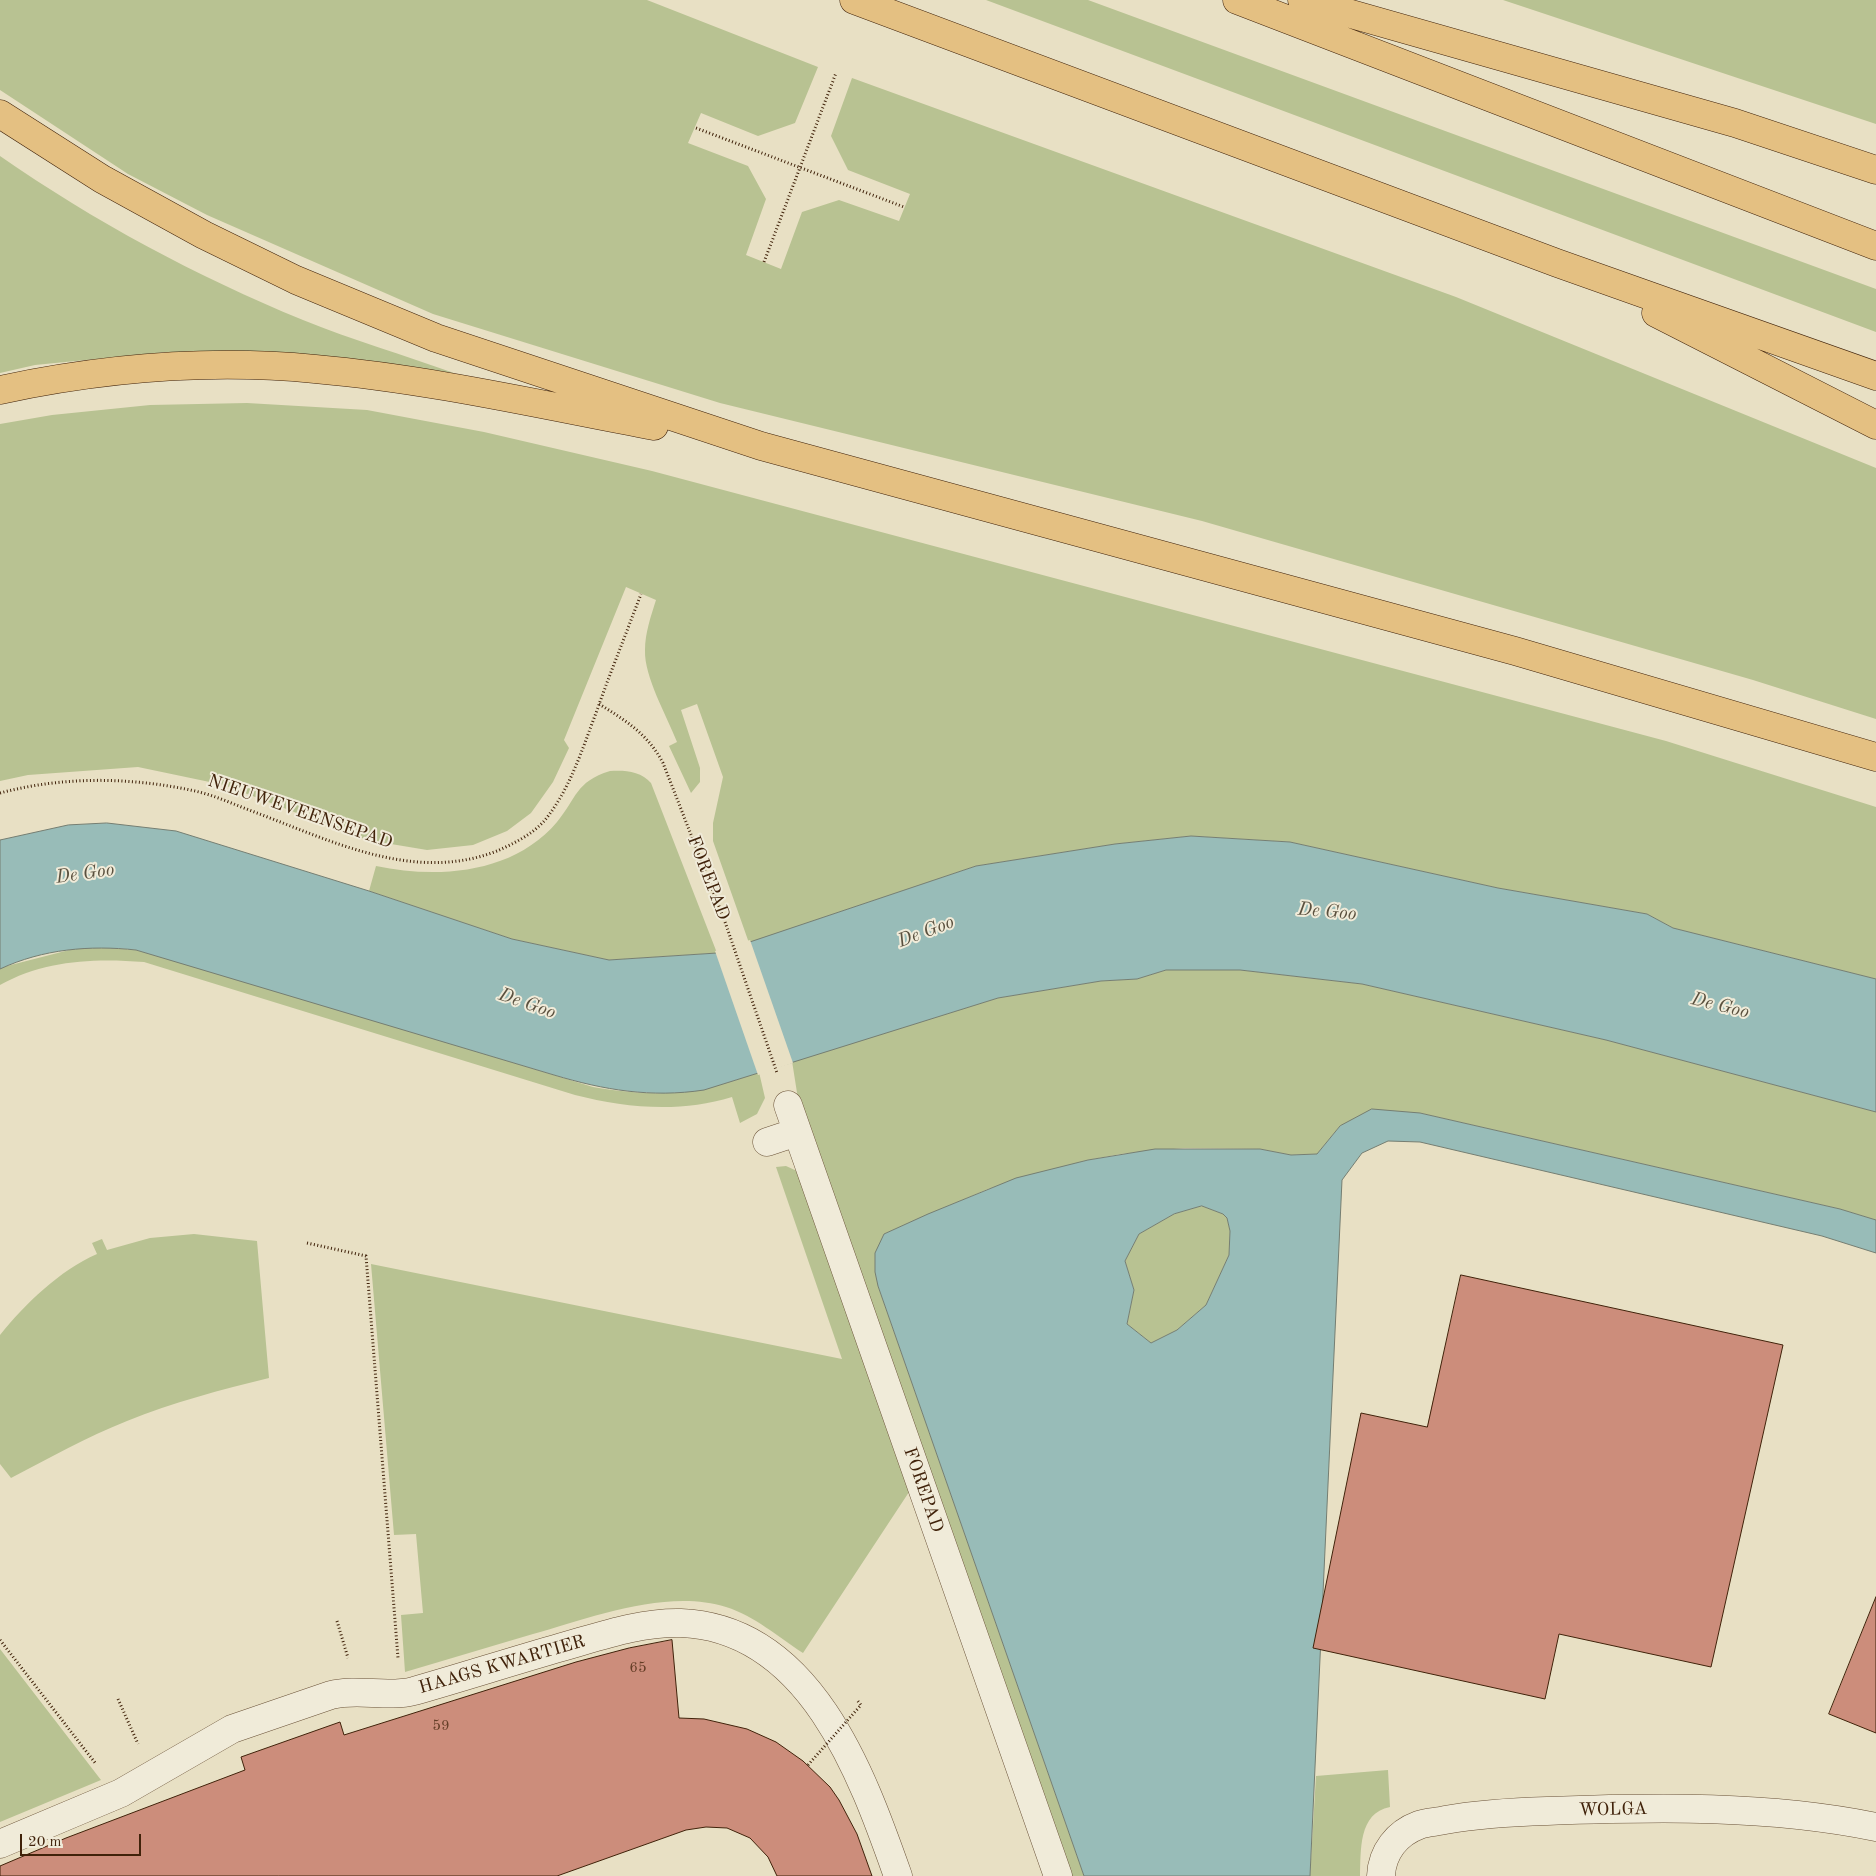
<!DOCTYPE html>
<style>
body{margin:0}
#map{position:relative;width:1876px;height:1876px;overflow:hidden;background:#e8e0c4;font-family:"Old Standard TT",serif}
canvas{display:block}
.scale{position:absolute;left:20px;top:1834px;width:121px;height:22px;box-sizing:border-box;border:2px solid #40220a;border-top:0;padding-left:6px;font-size:15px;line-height:18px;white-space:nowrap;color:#40220a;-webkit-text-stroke:4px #f0ebd9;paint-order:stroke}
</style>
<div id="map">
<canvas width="1876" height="1876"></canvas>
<div class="scale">20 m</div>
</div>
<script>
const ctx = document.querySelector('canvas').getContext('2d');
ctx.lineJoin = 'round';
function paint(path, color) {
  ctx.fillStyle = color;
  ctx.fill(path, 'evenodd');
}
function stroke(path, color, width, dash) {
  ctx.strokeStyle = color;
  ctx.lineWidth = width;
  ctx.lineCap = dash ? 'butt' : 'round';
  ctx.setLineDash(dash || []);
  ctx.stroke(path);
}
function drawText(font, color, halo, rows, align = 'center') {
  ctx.font = font + ' "Old Standard TT",serif';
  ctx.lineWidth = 4;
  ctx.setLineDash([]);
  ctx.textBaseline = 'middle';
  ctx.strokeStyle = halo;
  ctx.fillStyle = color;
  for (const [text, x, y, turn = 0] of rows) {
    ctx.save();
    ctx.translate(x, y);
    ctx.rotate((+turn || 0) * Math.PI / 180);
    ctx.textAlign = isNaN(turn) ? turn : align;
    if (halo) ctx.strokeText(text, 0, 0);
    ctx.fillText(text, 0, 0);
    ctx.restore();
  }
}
const green = new Path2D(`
 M0,0H647L818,67L795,123L758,136L701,113L688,143L748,166L766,199L746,255L781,269L802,212L839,200L899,221L910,194L848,170L831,136L852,78L1456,297L1876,468V719L1753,680L1202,521L720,403L433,314L207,215L128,174L0,90Z
 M986,0H1088L1876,289V332Z
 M1503,0H1876V124Z
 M0,156C95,222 196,276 303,320C352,340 404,355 454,373L322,357L251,352H167L35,365L0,373Z
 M247,403L367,410L484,432L652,471L1666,741L1876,807V979L1673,928L1647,914L1498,888L1290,842L1191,836L1115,844L976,866L749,943L713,841V823L723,777L697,704L681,710L700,768V782L691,793L669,746L677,742C667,716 644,677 645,650C645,633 651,616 656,600L626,587L564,740L569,748L553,782L531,813L507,831L473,845L427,850L367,840L224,785L138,767L28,775L0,781V424L52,415L150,405Z
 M610,771C624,770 641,771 651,783L717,953L609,960L512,939L369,891L376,866C438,879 513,874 557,822C577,798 575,782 610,771Z
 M102,947L136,950L213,971L593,1087C660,1098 695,1095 759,1072L765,1098L757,1114L740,1123L732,1097C680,1113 626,1108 575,1095L144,962C95,958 44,960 0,985V969L3,967L77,948Z
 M1166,970H1240L1362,984L1606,1040L1876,1112V1220L1840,1209L1420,1113L1340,1126L1317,1154L1291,1155L1260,1149L1184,1148L1121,1154L1088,1160L988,1189L884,1234L878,1286L1084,1876H1069L798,1099L792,1061L998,998L1101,981L1137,979Z
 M786,1166L797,1171L911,1489L803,1653C778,1637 755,1616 726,1607C667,1588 589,1618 533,1634C490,1647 448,1659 405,1672L401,1615L423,1613L416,1534L394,1535L371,1264L842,1359L776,1167Z
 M1202,1206L1223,1214L1227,1218L1230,1231L1229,1255L1206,1305L1177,1330L1151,1343L1127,1324L1134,1290L1125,1261L1139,1234L1174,1214Z
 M194,1234L257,1241L269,1378C221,1390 173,1402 127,1421C87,1437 49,1458 11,1478L0,1464V1335C26,1303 59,1271 97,1254L92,1243L102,1239L107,1250L150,1238Z
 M0,1649L101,1780L0,1822Z
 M1388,1770L1390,1807C1358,1813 1361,1851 1360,1876H1310L1316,1776Z`);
const water = new Path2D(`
 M107,823L176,831L369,891L512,939L609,960L717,953L976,866L1115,844L1191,836L1290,842L1498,888L1647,914L1673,928L1876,979V1112L1606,1040L1362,984L1240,970H1166L1137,979L1101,981L998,998L704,1090C651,1098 604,1090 554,1075L136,950C90,945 43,949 0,969V840L68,825Z
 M1372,1109L1420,1113L1840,1209L1876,1220V1253L1822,1236L1420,1142L1388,1141L1362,1153L1342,1180L1310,1876H1084L878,1286L875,1272V1253L884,1234L928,1214L1016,1178L1088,1160L1155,1149H1260L1291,1155L1317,1154L1340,1126ZM1202,1206L1223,1214L1227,1218L1230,1231L1229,1255L1206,1305L1177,1330L1151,1343L1127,1324L1134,1290L1125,1261L1139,1234L1174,1214Z`);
const pier = new Path2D(`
 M750,940L793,1063L758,1075L715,951Z`);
const building = new Path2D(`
 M1461,1275L1783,1345L1711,1667L1559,1634L1545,1699L1313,1648L1361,1413L1427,1427Z
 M1876,1597V1733L1829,1714Z
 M672,1640L679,1718L704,1719L747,1729L776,1742L803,1761L830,1787L839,1800L857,1834L872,1876H777L768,1857L750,1838L727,1828L706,1827L686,1830L557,1876H0V1866L66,1838L245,1770L241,1757L340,1722L344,1735L576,1662L629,1648Z`);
const path = new Path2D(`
 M696,128L904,207
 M764,262L836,73
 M599,704C625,720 648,734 663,763L724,919L777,1073
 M0,793C64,776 131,777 195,791C213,795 231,803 249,810C328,839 412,884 497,851C513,844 533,834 545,820C570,789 582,750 596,713C610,673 626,634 641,594
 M307,1243L366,1256L398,1658
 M337,1621L348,1658
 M0,1640L96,1764
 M118,1699L138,1744`);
const minor = new Path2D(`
 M788,1105L1058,1876
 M767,1142L797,1132
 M0,1844L121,1793L232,1729L331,1695C358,1688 387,1698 414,1691C463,1677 513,1661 562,1647C601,1636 640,1622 681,1623C810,1628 862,1774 898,1876
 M1381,1876C1382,1852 1397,1833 1419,1825C1427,1822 1437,1822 1445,1820C1479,1814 1512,1812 1547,1811C1656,1807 1769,1805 1876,1827`);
const highway = new Path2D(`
 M854,0L1557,263L1876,376
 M1237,0L1876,246
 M1302,0L1735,123L1876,170
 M0,114L102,179L204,235L296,280L436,338L761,446L1515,651L1876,757
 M1656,313L1876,425
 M0,390C103,368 211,359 315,369C429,379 542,405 654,426`);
const pathBridge = new Path2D(`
 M808,1765L861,1705L857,1700`);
const numberNames = [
 ["65",638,1668],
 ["59",441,1726]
];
const streetNames = [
 ["NIEUWEVEENSEPAD",300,812,19],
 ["FOREPAD",708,878,69],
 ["FOREPAD",923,1490,71],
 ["HAAGS KWARTIER",502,1665,-16],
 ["WOLGA",1613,1810,-1]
];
const waterNames = [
 ["De Goo",85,874,-8],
 ["De Goo",1327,912,5],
 ["De Goo",926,932,-21],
 ["De Goo",527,1004,19],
 ["De Goo",1720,1006,14]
];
paint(green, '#b8c292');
paint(water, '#98bcb8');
stroke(water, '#757e72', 1);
paint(pier, '#e8e0c4');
paint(building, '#cc8d7b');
stroke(building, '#40220a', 1);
stroke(minor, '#6a5238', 29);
stroke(highway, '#40220a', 29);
stroke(path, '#40220a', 3, [1, 2.5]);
stroke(minor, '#f0ebd9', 28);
stroke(highway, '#e4c082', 28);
stroke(pathBridge, '#40220a', 3, [1, 2.5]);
drawText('15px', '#633d26', null, numberNames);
drawText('18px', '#40220a', '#f0ebd9', streetNames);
drawText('italic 19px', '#5a503e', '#f0ebd9', waterNames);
</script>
